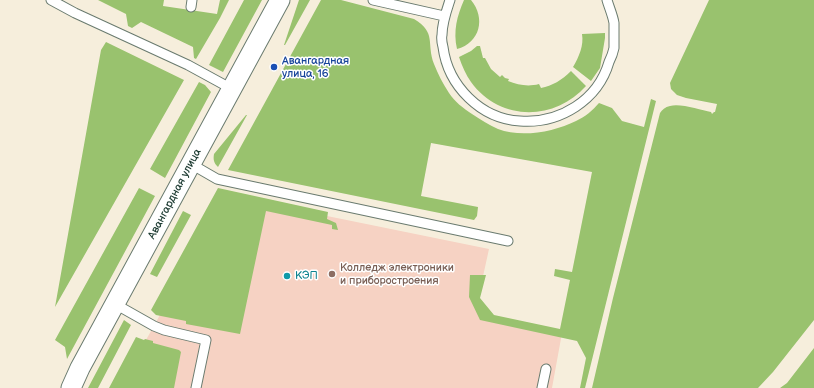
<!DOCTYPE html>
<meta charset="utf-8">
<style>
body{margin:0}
canvas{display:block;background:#f6eedc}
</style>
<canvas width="814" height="388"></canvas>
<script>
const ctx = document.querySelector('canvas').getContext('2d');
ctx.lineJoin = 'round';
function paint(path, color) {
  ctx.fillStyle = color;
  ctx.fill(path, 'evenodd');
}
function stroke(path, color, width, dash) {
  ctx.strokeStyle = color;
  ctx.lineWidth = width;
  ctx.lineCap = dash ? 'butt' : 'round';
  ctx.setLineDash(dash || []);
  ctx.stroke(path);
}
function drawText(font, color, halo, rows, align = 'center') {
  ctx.font = font + ' "Balsamiq Sans",sans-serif';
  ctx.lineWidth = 3;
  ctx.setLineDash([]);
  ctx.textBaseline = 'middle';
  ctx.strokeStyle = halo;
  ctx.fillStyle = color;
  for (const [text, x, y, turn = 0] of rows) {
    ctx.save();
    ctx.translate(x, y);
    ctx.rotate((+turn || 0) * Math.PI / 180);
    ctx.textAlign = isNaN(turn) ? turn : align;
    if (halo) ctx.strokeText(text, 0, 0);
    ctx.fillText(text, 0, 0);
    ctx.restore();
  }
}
const built = new Path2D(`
 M224,195L489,249L478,299L492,317L562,333L552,388H118L154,326Z`);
const green = new Path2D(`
 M98,0H164L163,6L217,14L220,0H229L220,18L196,59L194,58L193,47L141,22L132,28L128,26L126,14Z
 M244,0H262L223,72L209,65Z
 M299,0H310L285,45H284Z
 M321,0H341L414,19C437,33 426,43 434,64C438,74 443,84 449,93C455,102 463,108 472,114C480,119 489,125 498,129C521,138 554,132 576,121C585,117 593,110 599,103L612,108L622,121L644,127L651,99L656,101L585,388H580L586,358L577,341L480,320L469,297L470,275H486L480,298L494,315L560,329L570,280L554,276L555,269L572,272L592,172L431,143L421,196L478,207L477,216L474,220L228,170Z
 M464,0H471C486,18 480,43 457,49C453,31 457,16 464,0Z
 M709,0H814V320L773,372L758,388H592L613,298L660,113C662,110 665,107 670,106C680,103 701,110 711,112L712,114L714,112H715L717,104L686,98L677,95L671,89L670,83Z
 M605,33V38L600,68L591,81L573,67C579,57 584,45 582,34Z
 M106,42L184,80L55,307L101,50Z
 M477,46H480L483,58H485L491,69L500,77L502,75L505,78L509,79L508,81C518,85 528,87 539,84L541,88C552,86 562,80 571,71L586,86C555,121 500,122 471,82C466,75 462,66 459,57L471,51Z
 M199,82L205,85L211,92L165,178L150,169Z
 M246,115H247L218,167C214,163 213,160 214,154Z
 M139,188L155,196L67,359L65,347L55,340Z
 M218,188L328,212L327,219L336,223L338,230L332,229V225L266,211L240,334L186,324V321L156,315L151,310Z
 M183,211L191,215L157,277L150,274Z
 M124,320L131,325L98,388H88Z
 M136,337L144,340L145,339L153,341V343L179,350L181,352L174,388H109Z
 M814,348V388H780L787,383Z`);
const lane = new Path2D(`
 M51,0L75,13L188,65L232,89
 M373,0L444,16
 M450,0C446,12 442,23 442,35C441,39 442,43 443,47C448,86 481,119 520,121C560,124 598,100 609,62C611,58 613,53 614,48C614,44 614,40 614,36C614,32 614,27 614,23C613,16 609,7 607,0
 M191,7L192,0
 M191,164L217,179L508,241
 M115,304L154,326L164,330L206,340L196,388
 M542,388L546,369`);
const street = new Path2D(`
 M71,388L80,368L280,0`);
const markers = [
 [274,67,4,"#1a4fb4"],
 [332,274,4,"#8d6e63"],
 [287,276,4,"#0f9aa8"]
];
const transitNames = [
 ["Авангардная",282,61],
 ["улица, 16",282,74]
];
const streetNames = [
 ["Авангардная улица",175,194,-62]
];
const educationNames = [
 ["Колледж электроники",340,268],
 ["и приборостроения",340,281]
];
const cultureNames = [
 ["КЭП",295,276]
];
paint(built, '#f6d2c3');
paint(green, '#99c26e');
stroke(lane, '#6a7b6f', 11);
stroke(street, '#6a7b6f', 21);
stroke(lane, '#fff', 9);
stroke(street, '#fff', 19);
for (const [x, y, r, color] of markers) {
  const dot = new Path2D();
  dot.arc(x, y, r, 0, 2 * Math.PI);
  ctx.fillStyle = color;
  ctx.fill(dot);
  stroke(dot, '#fff', 1.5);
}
drawText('11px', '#164399', '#fff', transitNames, 'left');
drawText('11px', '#1f3d34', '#fff', streetNames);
drawText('11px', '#785e54', '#fff', educationNames, 'left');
drawText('11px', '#0d838f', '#fff', cultureNames, 'left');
</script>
